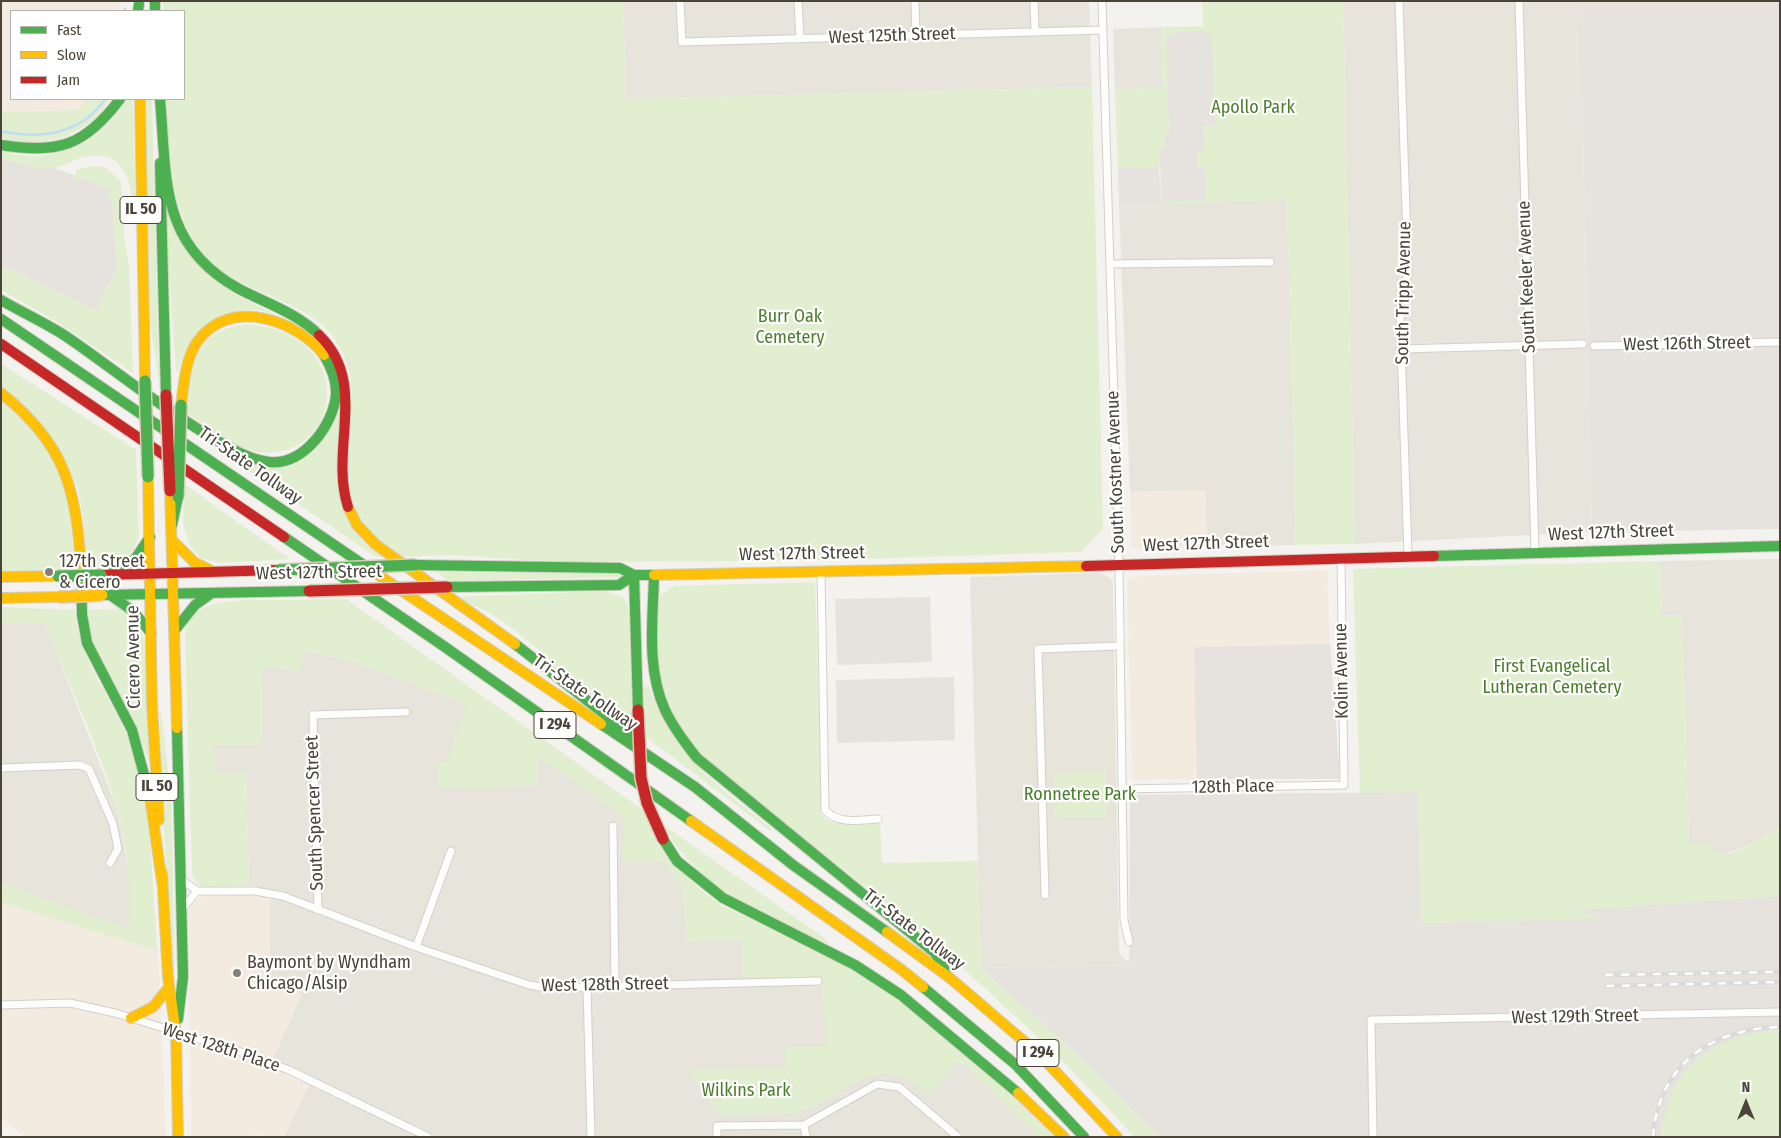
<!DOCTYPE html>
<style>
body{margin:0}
#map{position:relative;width:1781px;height:1138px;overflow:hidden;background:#f4f2ee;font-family:"Fira Sans Condensed",sans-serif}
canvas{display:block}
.frame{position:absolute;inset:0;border:2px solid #4b4439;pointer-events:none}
.legend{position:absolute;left:10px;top:10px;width:175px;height:90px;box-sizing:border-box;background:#fff;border:1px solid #b7b4b0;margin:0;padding:6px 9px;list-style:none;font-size:15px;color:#4b4439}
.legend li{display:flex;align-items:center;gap:10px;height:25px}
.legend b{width:25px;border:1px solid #b7b4b0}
.north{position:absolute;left:1721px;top:1078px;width:50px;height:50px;-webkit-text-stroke:4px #fff;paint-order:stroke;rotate:0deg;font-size:14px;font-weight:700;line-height:20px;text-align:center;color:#4b4439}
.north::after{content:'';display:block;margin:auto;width:18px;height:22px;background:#4b4439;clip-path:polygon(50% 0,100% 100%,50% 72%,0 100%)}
</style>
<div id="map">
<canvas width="1781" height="1138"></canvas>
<div class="frame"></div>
<ul class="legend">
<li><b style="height:6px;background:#4caf50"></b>Fast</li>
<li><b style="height:6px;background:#ffc107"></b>Slow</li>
<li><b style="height:6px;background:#c62828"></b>Jam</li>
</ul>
<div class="north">N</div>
</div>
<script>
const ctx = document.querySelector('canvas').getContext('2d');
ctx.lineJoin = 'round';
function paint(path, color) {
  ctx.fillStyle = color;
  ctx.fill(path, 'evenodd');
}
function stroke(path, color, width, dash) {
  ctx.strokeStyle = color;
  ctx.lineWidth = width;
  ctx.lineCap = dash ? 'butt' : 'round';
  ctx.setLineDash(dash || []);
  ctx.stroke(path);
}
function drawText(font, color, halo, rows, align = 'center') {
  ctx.font = font + ' "Fira Sans Condensed",sans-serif';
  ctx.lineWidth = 4.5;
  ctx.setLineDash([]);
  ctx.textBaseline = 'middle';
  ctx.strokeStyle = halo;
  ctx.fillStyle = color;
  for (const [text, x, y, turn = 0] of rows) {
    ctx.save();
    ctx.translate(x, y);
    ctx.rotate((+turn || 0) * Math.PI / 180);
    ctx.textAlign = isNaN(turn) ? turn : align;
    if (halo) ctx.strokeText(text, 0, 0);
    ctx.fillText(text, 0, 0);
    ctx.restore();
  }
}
const residential = new Path2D(`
 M623,1H1089L1092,87L626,99Z
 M1343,1H1576L1579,91H1582L1592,532L1355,544Z
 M1161,27L1163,88L1115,89L1113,29Z
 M1287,199L1296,545L1207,547L1205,491L1130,492L1119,205Z
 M1780,559V827L1749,845L1723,855L1689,844L1682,615L1662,616L1660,561Z
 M1100,573L1110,578L1113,583L1119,949L1121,956L1129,962V965L981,968L970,577Z
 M1,624H45L116,806L124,841L131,893L129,930L2,884L1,893Z
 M307,651L355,662L466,704L624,817V862L662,861L683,885L686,941L742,940L743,966L809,965L913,1022L969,1069L1039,1137H284L312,1077L273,1059L301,994L269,980L270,889L249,886L246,772L216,773L214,745L262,744L261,666L299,671Z`);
const commercial = new Path2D(`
 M1,1H120L119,11H11V99H87L78,110L1,112Z
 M1205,490L1207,547L1136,549L1131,547L1130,492Z
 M1327,570L1330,644L1194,647L1197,779L1132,780L1127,583L1129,579L1138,576Z
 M1,893L2,903L158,951L166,1137H25L1,1118Z
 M249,895L270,897L269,980L302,994L273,1059L313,1077L284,1137H266L255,1133V1137H191L188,913L191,905L203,896Z`);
const industrial = new Path2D(`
 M1576,1H1780V529L1592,532L1582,91H1579Z
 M1,158L28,166L54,168L74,175L75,180L81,176L109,189L112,199L117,268L97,311L1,265Z
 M1159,167L1161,204L1119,205L1118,168Z
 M1330,644L1340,779H1197L1194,647Z
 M1418,792L1421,923L1595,918L1576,910L1780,896V1137H1158L1088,1064L981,968L1129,965L1130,795Z`);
const green = new Path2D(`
 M163,1H623L626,99L1092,87L1103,529L1081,552L790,561L562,562L450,555L398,557C387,548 376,539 367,528C326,475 373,402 339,346C324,319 297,308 270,296C255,289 240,283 226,274C169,236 169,159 166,99H184V11H163Z
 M1202,1H1343L1355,544L1296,545L1287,200L1161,204L1160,167L1118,168L1115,89L1163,88L1161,27L1203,26Z
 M87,99H110L97,119L65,137L27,144L1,138V112L78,110Z
 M125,99H133L136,232C132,201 134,148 87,156C76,158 65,166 54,168C36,171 18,163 1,158V151C10,153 19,156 28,156C68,157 108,135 125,99Z
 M145,99H152L159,381L145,290Z
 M92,166L103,167L112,173L120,180L122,193L124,235L129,266L133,373L54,320L1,290V265L97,311L117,268L112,199L107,195L109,189L82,176L79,181L74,180L76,170Z
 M164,204L208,275L236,295L275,314C270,313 263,311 256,310C216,307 186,335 178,372H176Z
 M245,324C361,331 344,463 257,452C232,449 209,426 187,414C185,367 194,332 245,324Z
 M1,364L136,450L139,535C130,567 114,566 86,568L83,516L78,489L66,462L1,388Z
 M1,401C63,454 71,489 74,569L1,572Z
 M337,413H340L336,475L356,532L366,545L382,557H376L242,466L245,463L267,467L281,465Z
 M184,484L290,559L218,563L200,558L189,544L183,524Z
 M1660,561L1662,616L1682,615L1689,844L1709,843C1712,846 1715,852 1719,854C1731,859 1769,834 1780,827V896L1577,910L1597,919L1421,923L1418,792L1360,793L1353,569Z
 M436,572L622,573V577L449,581Z
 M815,582L822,817L834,823L880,822L882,863L978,861L981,968L1088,1064L1158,1137H1135L1053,1051L931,939L704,759L675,718L662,689L658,663V600L660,595L674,586Z
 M605,591L623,597L629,609L632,725L545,658L543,653C522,637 500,616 475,606C467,602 461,601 453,597Z
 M346,599L643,810C660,851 685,880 721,905L839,962L878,987L910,1008L1009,1093L1055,1137H1039L959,1060L929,1095C875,1045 850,1096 801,1111C781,1117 742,1114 719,1115L689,1070L786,1067V1047L826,1046L822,978L743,977L742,940L686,941L683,885L662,861L624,862V817L537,756L538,786L440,788L436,764L447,762L466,704L355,662L307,651L299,671L261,667L262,744L214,746L216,773L246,772L249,886L205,887C197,885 195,882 192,873L185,636C186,593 254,601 284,600C304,600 325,599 346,599Z
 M1,607L75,610C78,664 119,704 134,754C154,817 151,885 158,951L2,903L1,883L129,929C131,888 128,845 116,805C98,744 68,684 45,624H1Z
 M120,609C136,615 142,631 146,646L151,769L143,744L91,639L86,610Z
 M649,686C673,757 716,784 772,829L770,831L645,736L643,688Z
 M159,712H161L171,796L175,971H173L168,921Z
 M1105,771L1106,817L1055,818L1054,773Z
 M662,824L823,937L830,945C761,912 703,894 662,824Z
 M1772,1030H1780V1134L1776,1137H1660C1672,1066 1703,1041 1772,1030Z`);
const parking = new Path2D(`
 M1205,31L1206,34L1212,35L1215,125L1203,126L1204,150L1197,152V168L1205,169L1206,200L1161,201L1160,150L1165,148V135L1169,133L1166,36H1172L1174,32Z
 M1777,142H1780V200H1776V210L1586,215L1585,169L1644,167L1645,174L1778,171Z
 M1779,212L1780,231L1689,233V226H1687V215Z
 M1763,357L1764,390H1751L1750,418H1734L1732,358Z
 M1729,372L1730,453L1654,456L1653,439L1707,438L1706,373Z
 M930,597L932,662L837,665L835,599Z
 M954,677L955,740L837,743L836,680Z`);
const stream = new Path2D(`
 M125,11V9
 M1,131C40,140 82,134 105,99`);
const street = new Path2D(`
 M680,1L682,42L1103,30
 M798,1L800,39
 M915,1L916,36
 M1034,1L1035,32
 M1102,1L1119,565L1124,920L1129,942
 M1399,1L1408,272L1400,311L1408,556
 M1519,1L1535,552
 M1110,264L1270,262
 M1594,346L1780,342
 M1401,349L1583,344
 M821,571L825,810C839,825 859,820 878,819
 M1,768L80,765L89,769L113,824L118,849L110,863
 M1122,789L1344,785L1341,558
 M613,826L615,986
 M181,879L197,891H255L283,896L416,947L529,985L548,988L818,981
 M1045,895L1038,649L1119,646
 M183,908L197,891
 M318,910L313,715L406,712
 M416,947L451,851
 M587,987L591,1137
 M1,1005L70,1003L115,1013L244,1053L289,1070L428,1137
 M804,1125L806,1137
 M717,1137V1126L804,1125L877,1084L899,1087L958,1137
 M1373,1137L1371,1020L1780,1012`);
const fast = new Path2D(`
 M155,1V11
 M138,11L139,4
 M160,99C167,179 159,245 239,289C266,303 297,313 319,335
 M1,145C58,154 85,146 120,99
 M160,163L166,395
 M1,300C23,313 46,323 67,337C115,370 160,407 211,437C229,447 248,460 270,462C304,465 333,425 336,395C337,380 331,367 324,355
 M1,319L371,570
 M172,525L178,497
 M284,537L445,647L691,821
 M1434,556L1780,546
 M415,565L620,568L634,575H654
 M81,567L82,615L87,643L132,730L150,797
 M112,573L135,559L150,537
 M634,575L638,710
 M654,575C653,619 646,668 665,710C673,727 685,743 697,758L935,953L946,972
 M447,587L619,585L634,575
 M102,595L309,591
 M110,595L133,611L151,633
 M175,630L195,605L212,593
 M515,644L639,741
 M601,724L695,787L793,865L887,932
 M177,728L183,977L178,1019
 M663,839L677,861L723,898L855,965L901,995L1018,1093
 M923,987L1016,1065L1084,1137`);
const slow = new Path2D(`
 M140,99L145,381
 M1,393C65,444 76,488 81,567
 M181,405C184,384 185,360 197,342C229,296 297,320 324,355
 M148,477L152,706L159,820
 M170,491L177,728
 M348,507L357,525L375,544L515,644
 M172,540L194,562L210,570
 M371,570L601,724
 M654,575L1086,566
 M1,577L58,576
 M1,598L59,597
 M150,797L162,882
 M691,821L902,970L923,987
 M162,873L168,978L176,1033L178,1137
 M887,932L950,978L1040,1055L1117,1137
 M131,1018L153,1007L169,987
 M1018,1093L1064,1137`);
const jam = new Path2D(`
 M319,335C369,383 329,448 348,507
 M1,344L284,537
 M1086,566L1434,556
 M101,575L279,570`);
const rail = new Path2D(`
 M1605,975L1780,972
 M1606,986L1780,982
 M1653,1137C1658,1065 1712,1028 1780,1027`);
const fastBridge = new Path2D(`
 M145,381L148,477
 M178,497L181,405
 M279,570L415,565
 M58,576L101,575`);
const slowBridge = new Path2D(`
 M59,597L102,595`);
const jamBridge = new Path2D(`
 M166,395L170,491
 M309,591L447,587
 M638,710L641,778L647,803L663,839`);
const markers = [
 [49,572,5,"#868178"],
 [237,973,5,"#868178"]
];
const shields = [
 [141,210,42],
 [555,725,42],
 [157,787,42],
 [1038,1053,42]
];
const shieldNames = [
 ["IL 50",141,210],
 ["I 294",555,725],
 ["IL 50",157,787],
 ["I 294",1038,1053]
];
const streetNames = [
 ["West 125th Street",892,36,-2],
 ["South Keeler Avenue",1527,277,-92],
 ["South Tripp Avenue",1404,293,-89],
 ["West 126th Street",1687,344,-1],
 ["Tri-State Tollway",250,466,35],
 ["South Kostner Avenue",1116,472,-92],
 ["West 127th Street",1611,533,-2],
 ["West 127th Street",1206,544,-2],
 ["West 127th Street",802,554,-1],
 ["West 127th Street",319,573,-1],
 ["Cicero Avenue",134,657,-91],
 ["Kolin Avenue",1342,671,-91],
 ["Tri-State Tollway",585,693,34],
 ["128th Place",1233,787,-1],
 ["South Spencer Street",315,813,-92],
 ["Tri-State Tollway",914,930,37],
 ["West 128th Street",605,985,-1],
 ["West 129th Street",1575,1017,-1],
 ["West 128th Place",221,1048,18]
];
const parkNames = [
 ["Apollo Park",1253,108],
 ["Burr Oak",790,317],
 ["Cemetery",790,338],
 ["First Evangelical",1552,667],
 ["Lutheran Cemetery",1552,688],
 ["Ronnetree Park",1080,795],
 ["Wilkins Park",746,1091]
];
const poiNames = [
 ["127th Street",59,562],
 ["& Cicero",59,583],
 ["Baymont by Wyndham",247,963],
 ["Chicago/Alsip",247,984]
];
paint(residential, '#e7e4dc');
paint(commercial, '#f3ebdf');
paint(industrial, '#e6e2de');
paint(green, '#e1eecf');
paint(parking, '#e6e3df');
stroke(stream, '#c0ddf1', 2.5);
stroke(street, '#d2d0cb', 9);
stroke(fast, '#d3cfc5', 12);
stroke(slow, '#d3cfc5', 12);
stroke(jam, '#d3cfc5', 12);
stroke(street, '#fdfdfc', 7);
stroke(fast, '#4caf50', 10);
stroke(slow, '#ffc107', 10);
stroke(jam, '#c62828', 10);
stroke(rail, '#dbdbda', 4.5);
stroke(rail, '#fff', 2.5, [8]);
stroke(fastBridge, '#d6cebb', 14, []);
stroke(slowBridge, '#d6cebb', 14, []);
stroke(jamBridge, '#d6cebb', 14, []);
stroke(fastBridge, '#4caf50', 11);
stroke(slowBridge, '#ffc107', 11);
stroke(jamBridge, '#c62828', 11);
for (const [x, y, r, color] of markers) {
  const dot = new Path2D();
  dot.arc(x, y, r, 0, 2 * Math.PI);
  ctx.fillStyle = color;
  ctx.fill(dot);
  stroke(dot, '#fff', 2);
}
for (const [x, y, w] of shields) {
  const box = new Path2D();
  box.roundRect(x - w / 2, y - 13.5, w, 27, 4);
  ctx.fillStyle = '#fff';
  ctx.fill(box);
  stroke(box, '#4b4439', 1);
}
drawText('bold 16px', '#4b4439', null, shieldNames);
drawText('18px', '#4b4439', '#fff', streetNames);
drawText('18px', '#4a7f2a', '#fff', parkNames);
drawText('18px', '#4b4439', '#fff', poiNames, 'left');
</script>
